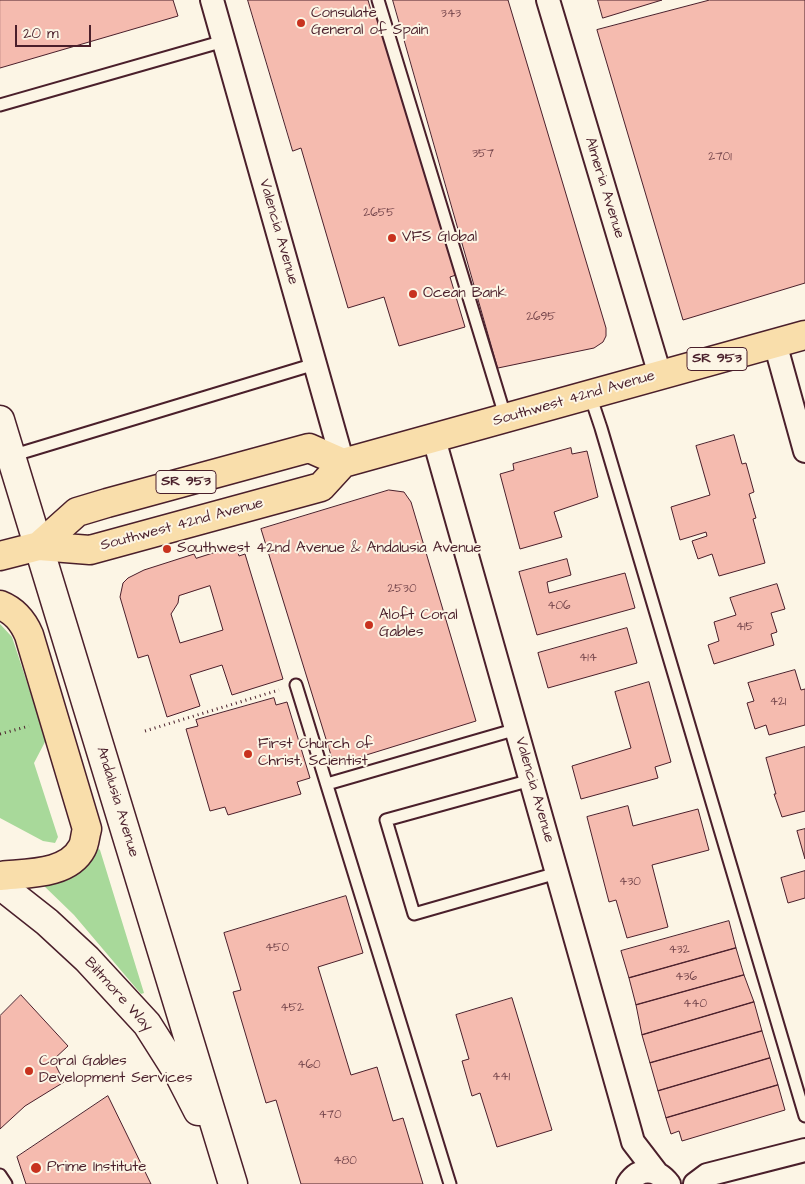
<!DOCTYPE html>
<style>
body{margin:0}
#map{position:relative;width:805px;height:1184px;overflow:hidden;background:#fcf5e5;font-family:"Architects Daughter",sans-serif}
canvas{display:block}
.scale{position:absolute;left:15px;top:25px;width:76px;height:22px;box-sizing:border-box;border:2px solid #4a1f2b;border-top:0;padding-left:6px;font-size:15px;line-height:18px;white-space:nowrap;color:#4a1f2b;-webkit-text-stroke:4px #fcf5e5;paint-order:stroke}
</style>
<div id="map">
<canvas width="805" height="1184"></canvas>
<div class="scale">20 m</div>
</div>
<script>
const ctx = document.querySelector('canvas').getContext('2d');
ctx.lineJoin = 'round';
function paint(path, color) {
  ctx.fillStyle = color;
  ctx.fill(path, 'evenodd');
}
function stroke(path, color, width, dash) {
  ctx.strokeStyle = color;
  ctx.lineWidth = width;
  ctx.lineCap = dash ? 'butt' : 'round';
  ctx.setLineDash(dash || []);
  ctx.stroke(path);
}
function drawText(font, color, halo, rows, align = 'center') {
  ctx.font = font + ' "Architects Daughter",sans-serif';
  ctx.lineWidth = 4;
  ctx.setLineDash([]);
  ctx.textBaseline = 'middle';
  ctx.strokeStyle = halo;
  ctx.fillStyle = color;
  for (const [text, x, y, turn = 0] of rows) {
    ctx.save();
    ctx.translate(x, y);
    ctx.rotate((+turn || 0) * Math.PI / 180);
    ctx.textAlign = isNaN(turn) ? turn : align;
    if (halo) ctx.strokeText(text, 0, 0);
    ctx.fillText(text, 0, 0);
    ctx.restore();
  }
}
const green = new Path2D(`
 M0,624L12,637L46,740L34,763L58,837L55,843L43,841L0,818Z
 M95,845L100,850L144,993L141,994L74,915L41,883Z`);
const building = new Path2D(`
 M0,0H173L178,16L0,68Z
 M248,0H368L373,17L379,15L456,275L450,277L465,327L399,346L384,297L348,308L301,148L293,151Z
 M393,0H508L606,328V336L603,342L594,348L498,368Z
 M598,0H662L603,18Z
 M710,0H805V283L683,320L597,30Z
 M734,435L742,464L746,463L754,492L749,494L756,518L753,519L765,563L719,576L712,554L698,559L692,541L707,536L706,532L680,540L671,507L710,495L696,446Z
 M571,448L572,454L587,451L598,497L554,512L562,537L520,549L500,474L514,470L513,464Z
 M389,490L404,492L411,502L476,721L334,765L261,529Z
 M236,546L239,556L245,554L283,679L232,695L222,665L190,675L200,706L167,717L148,655L138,658L120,597L123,583L128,578L144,570L194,554L196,558ZM210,586L223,630L180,643L171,614L178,603L179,596Z
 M567,559L571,575L547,582L549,593L625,573L635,608L537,635L519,572Z
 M777,584L785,609L771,613L777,632L771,634L774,645L714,664L708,645L719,641L714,622L736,615L730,598Z
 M627,628L637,663L548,688L538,653Z
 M795,670L801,690L805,689V725L769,735L766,725L755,729L747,703L754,701L748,683Z
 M649,682L671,762L655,767L658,778L581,799L572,766L631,748L615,692Z
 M274,698L276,705L287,702L310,778L297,782L301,794L228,815L225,807L210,811L186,729L198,726L196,720Z
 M805,747V811L782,817L774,794H776L766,758Z
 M628,806L633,826L698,809L709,850L652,865L668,927L627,938L616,900L609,902L587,817Z
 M805,829V859L797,831Z
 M805,871V898L788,903L781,878Z
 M346,896L363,953L318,967L351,1075L377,1067L393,1121L403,1118L423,1184H301L276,1100L266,1103L233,992L241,990L224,933Z
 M729,921L736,948L629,978L621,951Z
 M736,948L744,975L636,1005L629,978Z
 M744,975L754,1002L642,1035L636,1005Z
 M21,995L68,1046L53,1060L64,1082L25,1106L0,1129V1016Z
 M512,998L552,1130L497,1147L480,1093L472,1096L462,1061L469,1059L456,1015Z
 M754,1002L762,1031L650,1063L642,1035Z
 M762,1031L770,1058L658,1091L650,1063Z
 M770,1058L778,1085L666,1118L658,1091Z
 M778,1085L785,1110L682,1141L679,1131L671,1134L666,1118Z
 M108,1096L151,1184H26L17,1157Z`);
const path = new Path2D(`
 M145,731L279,690
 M0,734L29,726`);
const lane = new Path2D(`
 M378,0L506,419
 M0,105L224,41
 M590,395L601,428L805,1116
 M11,456L315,364
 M296,685L450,1184
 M531,780L386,820L414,914L557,873
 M327,784L517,729
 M0,1175L6,1184`);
const street = new Path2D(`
 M212,0L343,463
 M548,0L660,375
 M775,343L805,451
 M434,439L630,1131L633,1142L656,1172
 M628,1184C639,1167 657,1168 669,1184
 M695,1184L707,1175L805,1150`);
const secondary = new Path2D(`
 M0,420L233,1184
 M0,885L47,922L87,959L147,1024L180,1076L198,1111`);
const primary = new Path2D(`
 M39,546L77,512L107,503L309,448L343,463
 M0,556L39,546L90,550L321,487L343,463L805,335
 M0,605C15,611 23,621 29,635L87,829C85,835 85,843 82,848C68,875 26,873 0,876`);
const markers = [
 [301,23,5,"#c8321e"],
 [392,238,5,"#c8321e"],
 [413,294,5,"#c8321e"],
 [167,549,5,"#c8321e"],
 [369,625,5,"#c8321e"],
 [248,754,5,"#c8321e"],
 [29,1071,5,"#c8321e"],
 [36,1168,6,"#c8321e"]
];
const numberNames = [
 ["343",451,14],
 ["357",483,154],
 ["2701",720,157],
 ["2655",379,213],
 ["2695",541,317],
 ["2530",402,589],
 ["406",559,606],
 ["415",745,627],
 ["414",588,658],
 ["421",778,702],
 ["430",630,882],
 ["450",277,948],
 ["432",679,950],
 ["436",686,977],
 ["440",695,1004],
 ["452",292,1008],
 ["460",309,1065],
 ["441",501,1077],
 ["470",330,1115],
 ["480",345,1161]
];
const shields = [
 [717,359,60],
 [186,482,60]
];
const shieldNames = [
 ["SR 953",717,359],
 ["SR 953",186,482]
];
const poiNames = [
 ["Consulate",311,14],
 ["General of Spain",311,31],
 ["VFS Global",402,238],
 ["Ocean Bank",423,294],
 ["Southwest 42nd Avenue & Andalusia Avenue",177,549],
 ["Aloft Coral",379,616],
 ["Gables",379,633],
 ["First Church of",258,745],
 ["Christ, Scientist",258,762],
 ["Coral Gables",39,1062],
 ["Development Services",39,1079],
 ["Prime Institute",47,1168]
];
const streetNames = [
 ["Almeria Avenue",604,188,73],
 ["Valencia Avenue",278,232,74],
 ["Southwest 42nd Avenue",574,399,-16],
 ["Southwest 42nd Avenue",182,525,-15],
 ["Valencia Avenue",534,790,74],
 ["Andalusia Avenue",117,802,73],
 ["Biltmore Way",118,995,48]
];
paint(green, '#a8d99a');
paint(building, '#f5bbaf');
stroke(building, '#4a1f2b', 1);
stroke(lane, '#4a1f2b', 15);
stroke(street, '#4a1f2b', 26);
stroke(secondary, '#4a1f2b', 31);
stroke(primary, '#4a1f2b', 31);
stroke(path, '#4a1f2b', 3, [1, 4]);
stroke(lane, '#fcf5e5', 11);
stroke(street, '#fcf5e5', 22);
stroke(secondary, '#fcf5e5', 28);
stroke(primary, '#f9deab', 28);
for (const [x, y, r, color] of markers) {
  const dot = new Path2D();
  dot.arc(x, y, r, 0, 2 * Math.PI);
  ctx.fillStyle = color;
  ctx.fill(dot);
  stroke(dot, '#fcf5e5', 2);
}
drawText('12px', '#75464c', null, numberNames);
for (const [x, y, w] of shields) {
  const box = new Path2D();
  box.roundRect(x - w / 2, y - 11.5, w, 23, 4);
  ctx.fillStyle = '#fcf5e5';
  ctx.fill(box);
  stroke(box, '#4a1f2b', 1);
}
drawText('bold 14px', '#4a1f2b', null, shieldNames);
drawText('15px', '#4a1f2b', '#fcf5e5', poiNames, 'left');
drawText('15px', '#4a1f2b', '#fcf5e5', streetNames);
</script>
